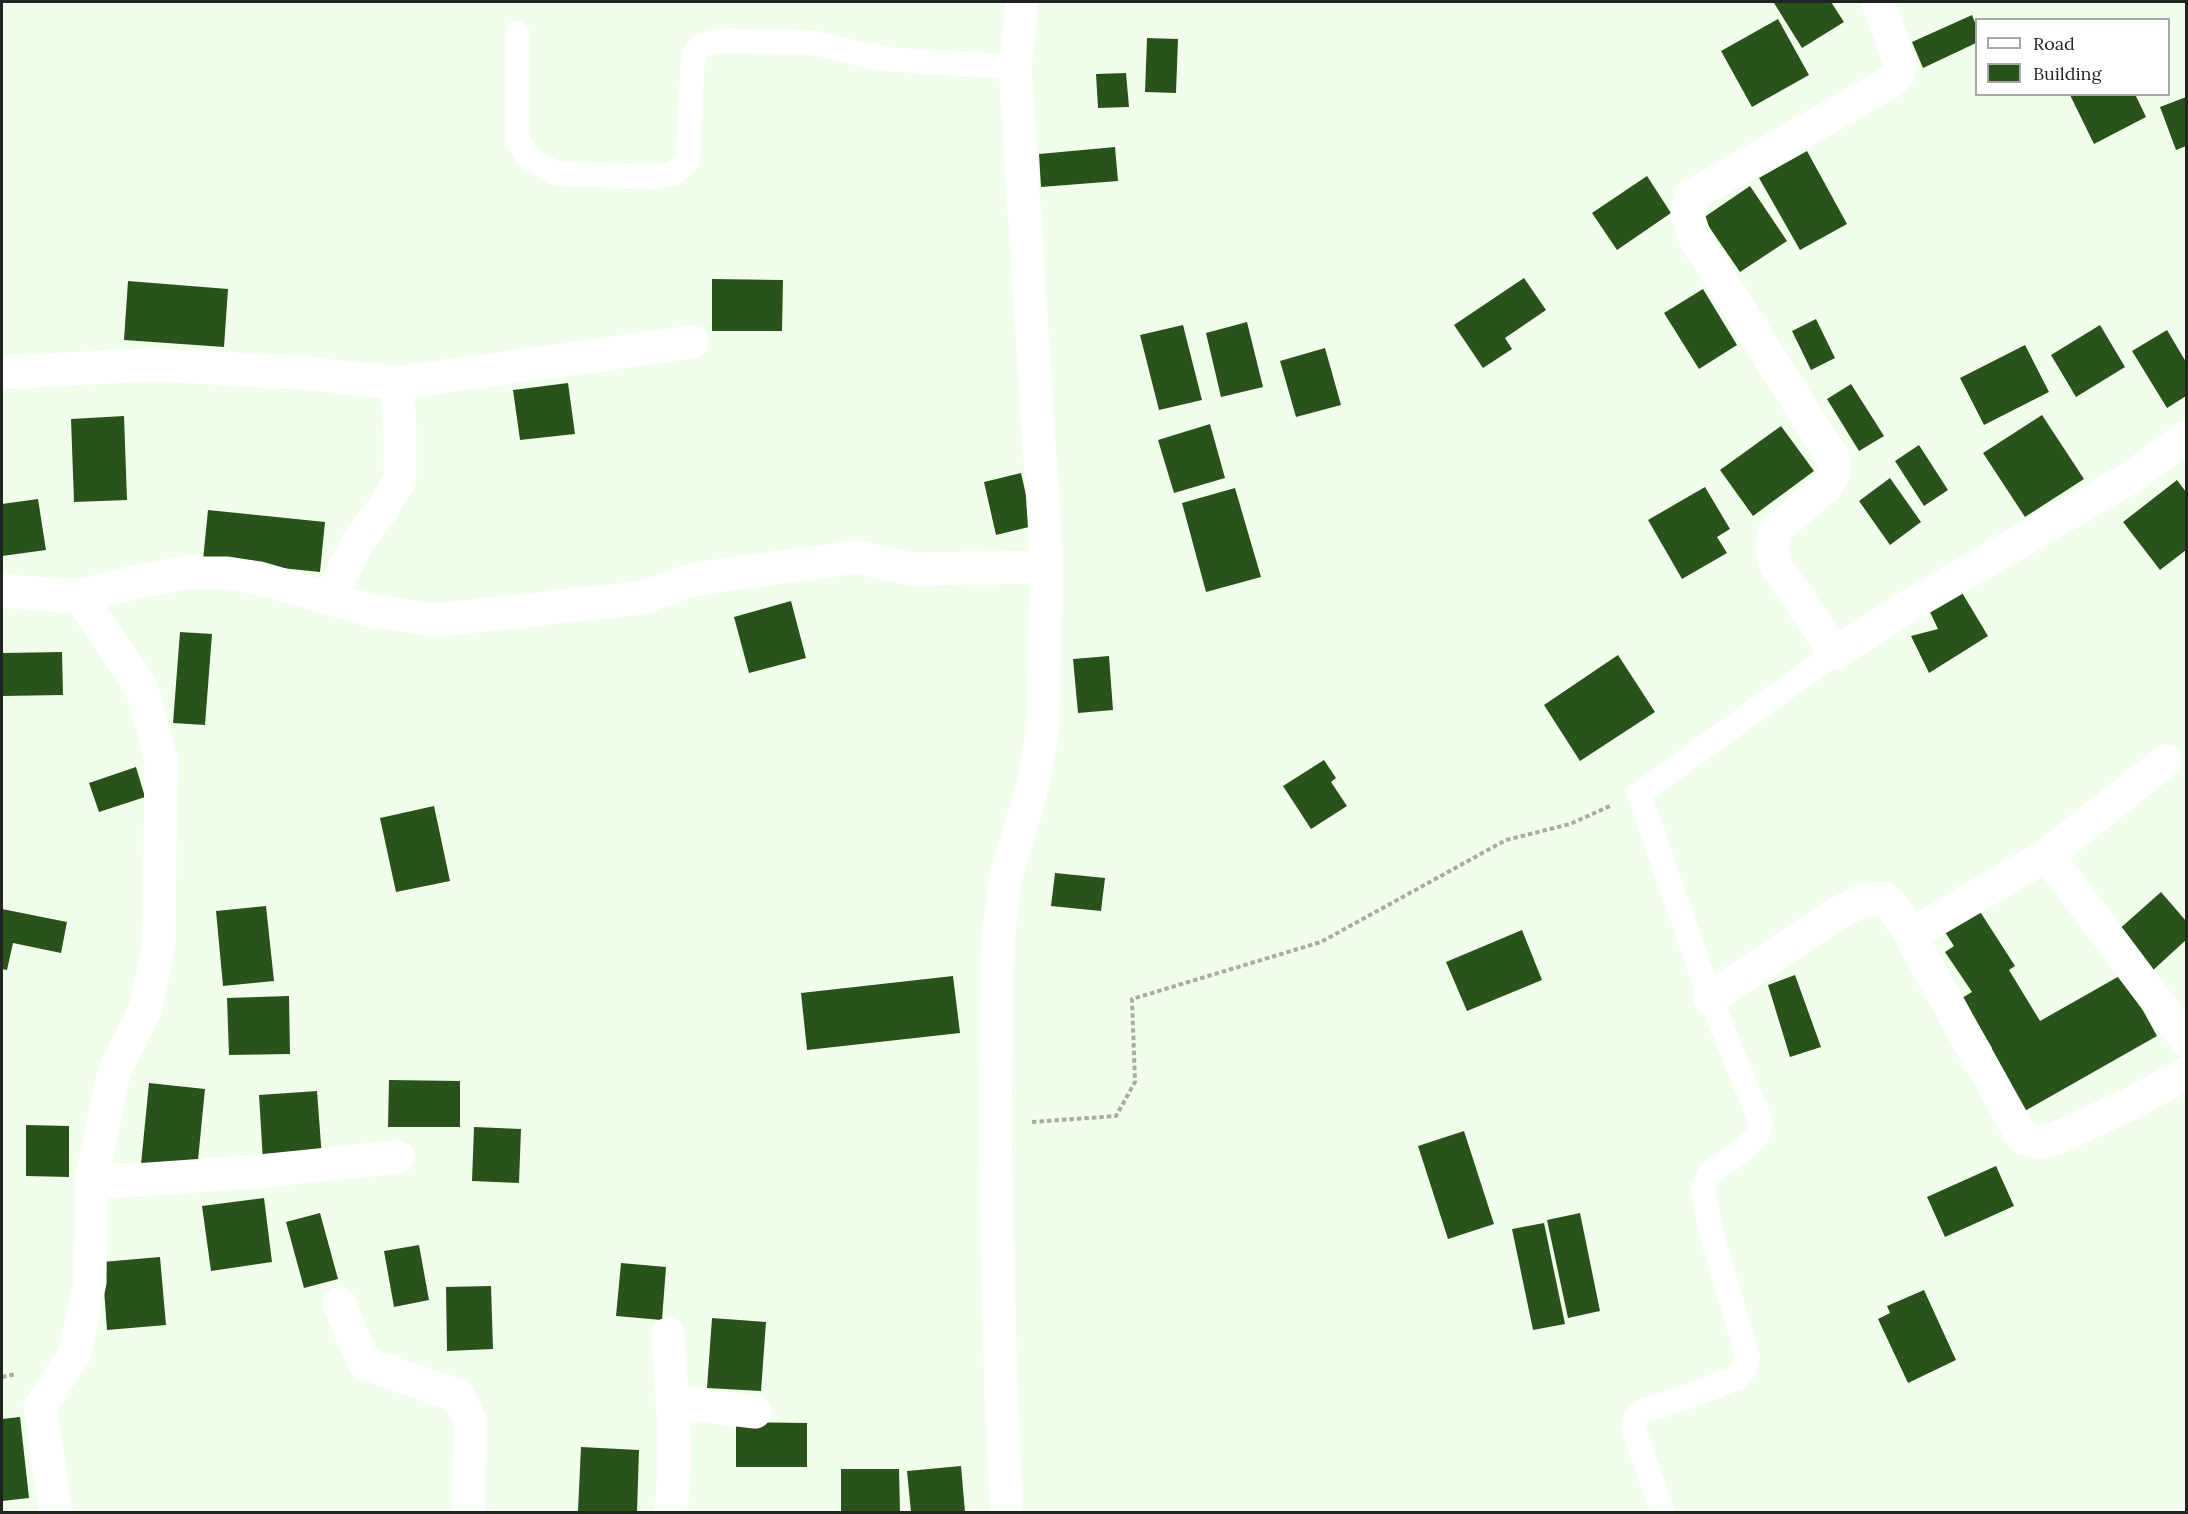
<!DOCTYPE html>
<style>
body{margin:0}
#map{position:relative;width:2188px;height:1514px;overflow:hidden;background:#f1feec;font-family:Lora,serif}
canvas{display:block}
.frame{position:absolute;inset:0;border:3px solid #20251f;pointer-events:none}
.legend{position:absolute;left:1975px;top:18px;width:195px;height:78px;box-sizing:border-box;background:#fff;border:2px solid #a6a8a5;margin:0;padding:8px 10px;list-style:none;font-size:18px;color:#20251f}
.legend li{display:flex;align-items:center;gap:12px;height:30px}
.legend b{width:30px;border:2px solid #a6a8a5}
</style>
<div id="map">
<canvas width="2188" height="1514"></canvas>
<div class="frame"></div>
<ul class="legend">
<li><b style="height:8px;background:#fff"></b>Road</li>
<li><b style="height:16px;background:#2a531b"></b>Building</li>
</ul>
</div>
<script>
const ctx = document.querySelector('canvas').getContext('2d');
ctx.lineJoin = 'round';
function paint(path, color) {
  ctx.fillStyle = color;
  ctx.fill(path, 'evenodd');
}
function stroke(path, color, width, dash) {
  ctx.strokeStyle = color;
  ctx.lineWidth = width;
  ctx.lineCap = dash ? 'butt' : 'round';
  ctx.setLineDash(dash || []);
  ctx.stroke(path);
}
const building = new Path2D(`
 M1776,2H1831L1844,22L1802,48L1774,3Z
 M1972,15L1976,25V43L1923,68L1912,42Z
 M1778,19L1809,75L1752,107L1721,51Z
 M1147,38L1178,39L1176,93L1145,92Z
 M1126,73L1129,107L1098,108L1096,74Z
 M2072,94H2135L2146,117L2094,144L2070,95Z
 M2186,97V146L2176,150L2160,107Z
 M1115,147L1118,181L1041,187L1039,154Z
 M1807,151L1847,224L1800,250L1759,178Z
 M1647,176L1671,213L1617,250L1592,213Z
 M1750,186L1787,241L1740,272L1703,218Z
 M1524,278L1546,310L1505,338L1512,349L1483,368L1454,325Z
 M712,279L783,280L782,331H712Z
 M128,281L228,289L224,347L124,340Z
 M1703,289L1737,345L1699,369L1664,313Z
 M1816,319L1835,358L1811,370L1792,331Z
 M1247,322L1263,387L1221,397L1206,333Z
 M1183,325L1202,400L1159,410L1140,335Z
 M2100,325L2125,367L2076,397L2051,355Z
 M2167,330L2186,362V396L2167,408L2132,351Z
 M2025,345L2049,392L1984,425L1960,378Z
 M1325,348L1341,405L1296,417L1280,361Z
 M568,383L575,434L520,440L513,390Z
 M1851,384L1884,436L1859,451L1827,399Z
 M2042,415L2084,479L2025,517L1983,453Z
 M124,416L127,500L74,502L71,419Z
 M1210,424L1225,478L1174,493L1158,440Z
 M1781,426L1814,471L1753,516L1720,470Z
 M1919,445L1948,490L1924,506L1895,461Z
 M1021,473L1033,526L996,535L984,482Z
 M1890,478L1921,522L1890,545L1859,501Z
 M2177,480L2186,492V550L2160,570L2123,522Z
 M1705,487L1730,529L1717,537L1727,553L1682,579L1648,520Z
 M1235,488L1261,577L1206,592L1182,503Z
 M38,499L46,550L2,556V504Z
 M208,510L325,522L320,572L203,560Z
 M1961,591L1988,636L1929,673L1911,636L1938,629L1929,610Z
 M791,601L806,658L749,673L734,617Z
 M180,632L212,634L205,725L173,723Z
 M62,652L63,695L2,696V653Z
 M1618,655L1655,712L1580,761L1544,705Z
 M1109,656L1113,710L1078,713L1073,659Z
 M1324,760L1336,778L1331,782L1347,806L1311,829L1283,786Z
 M136,767L145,797L99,812L89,783Z
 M434,806L450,881L396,892L380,818Z
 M1055,873L1105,878L1101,911L1051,906Z
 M2161,892L2186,921V940L2151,972L2116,932Z
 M266,906L274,981L223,986L216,911Z
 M2,909L67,922L61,953L13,943L7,970L2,969Z
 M1979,910L2015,966L2009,970L2040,1021L2123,974L2157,1036L2016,1116L1981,1054L1992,1048L1962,998L1972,992L1945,952L1954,946L1945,932Z
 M1522,930L1542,980L1467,1011L1446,962Z
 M1795,975L1821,1047L1790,1057L1768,985Z
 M953,976L960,1033L807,1050L801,993Z
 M289,996L290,1054L229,1055L227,998Z
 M389,1080L460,1081V1127H388Z
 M149,1083L205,1089L197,1170L141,1164Z
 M317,1091L322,1158L263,1162L259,1095Z
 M26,1125L69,1126V1177L26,1176Z
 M474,1127L521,1129L519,1183L472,1181Z
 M1464,1131L1494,1224L1448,1239L1418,1146Z
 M1996,1166L2014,1206L1945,1237L1927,1197Z
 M264,1198L272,1262L211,1271L202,1206Z
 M320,1213L338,1279L304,1288L286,1222Z
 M1580,1213L1600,1311L1568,1318L1547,1220Z
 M1544,1223L1565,1324L1533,1330L1512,1229Z
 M419,1245L429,1300L394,1307L384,1251Z
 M160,1257L166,1325L107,1330L102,1262Z
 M621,1263L666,1267L662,1320L616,1316Z
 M491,1286L493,1349L447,1351L446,1287Z
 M1924,1290L1956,1360L1908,1383L1878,1319L1890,1313L1887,1306Z
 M712,1318L766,1322L761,1391L707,1388Z
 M20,1417L29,1498L2,1501V1419Z
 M736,1422L807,1423V1467H736Z
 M581,1447L639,1450L637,1512L578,1511Z
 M961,1466L965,1512H911L907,1471Z
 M841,1469H899L900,1512H841Z`);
const path = new Path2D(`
 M1032,1122L1116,1116L1135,1082L1132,999L1321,942L1506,840L1570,824L1610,806
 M2,1377L16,1374`);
const lane = new Path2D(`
 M517,33V138L527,157L555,173L655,177L675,173L688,160L693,56L700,46L717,41L814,43L883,59L1015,67
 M1663,1512L1634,1431L1635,1419L1641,1412L1701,1392L1737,1378L1745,1369L1748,1358L1711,1232L1703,1189L1710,1172L1738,1154L1757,1136L1761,1123L1710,998L1639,794L1835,653`);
const street = new Path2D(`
 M1878,2L1900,62L1898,75L1887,84L1691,196L1687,213L1696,240L1834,460V473L1827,486L1775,530L1772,548L1776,566L1835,653L1912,604L2130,478L2186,437
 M2,372L154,365L294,372L397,383
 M2,591L79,596L140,581L185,573H227L260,578L373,611L436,620L641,598L695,579L856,557L912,569L1047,567
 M329,598L359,540L382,510L400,479V427L397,383L692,342
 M2047,855L2186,1040
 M1910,935L2047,855L2166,761
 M1710,998L1841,911L1866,900L1885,899L1895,910L1910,935L2022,1137L2040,1143L2054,1139L2133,1103L2186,1073
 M91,1183L250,1172L398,1157
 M339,1304L364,1363L458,1396L471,1422L468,1512
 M668,1334C672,1393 677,1453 671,1512
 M672,1402L755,1412
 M56,1512L40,1407L75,1353L90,1282L91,1183L114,1072L145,1010L159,945L161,758L141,686L79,596
 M1007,1512L1001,1397L995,1124L998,940L1005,880L1033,785L1042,736L1047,567L1015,67L1022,2`);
paint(building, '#2a531b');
stroke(path, '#a4aea1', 4, [4.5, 3]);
stroke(lane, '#fff', 24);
stroke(street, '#fff', 33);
</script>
